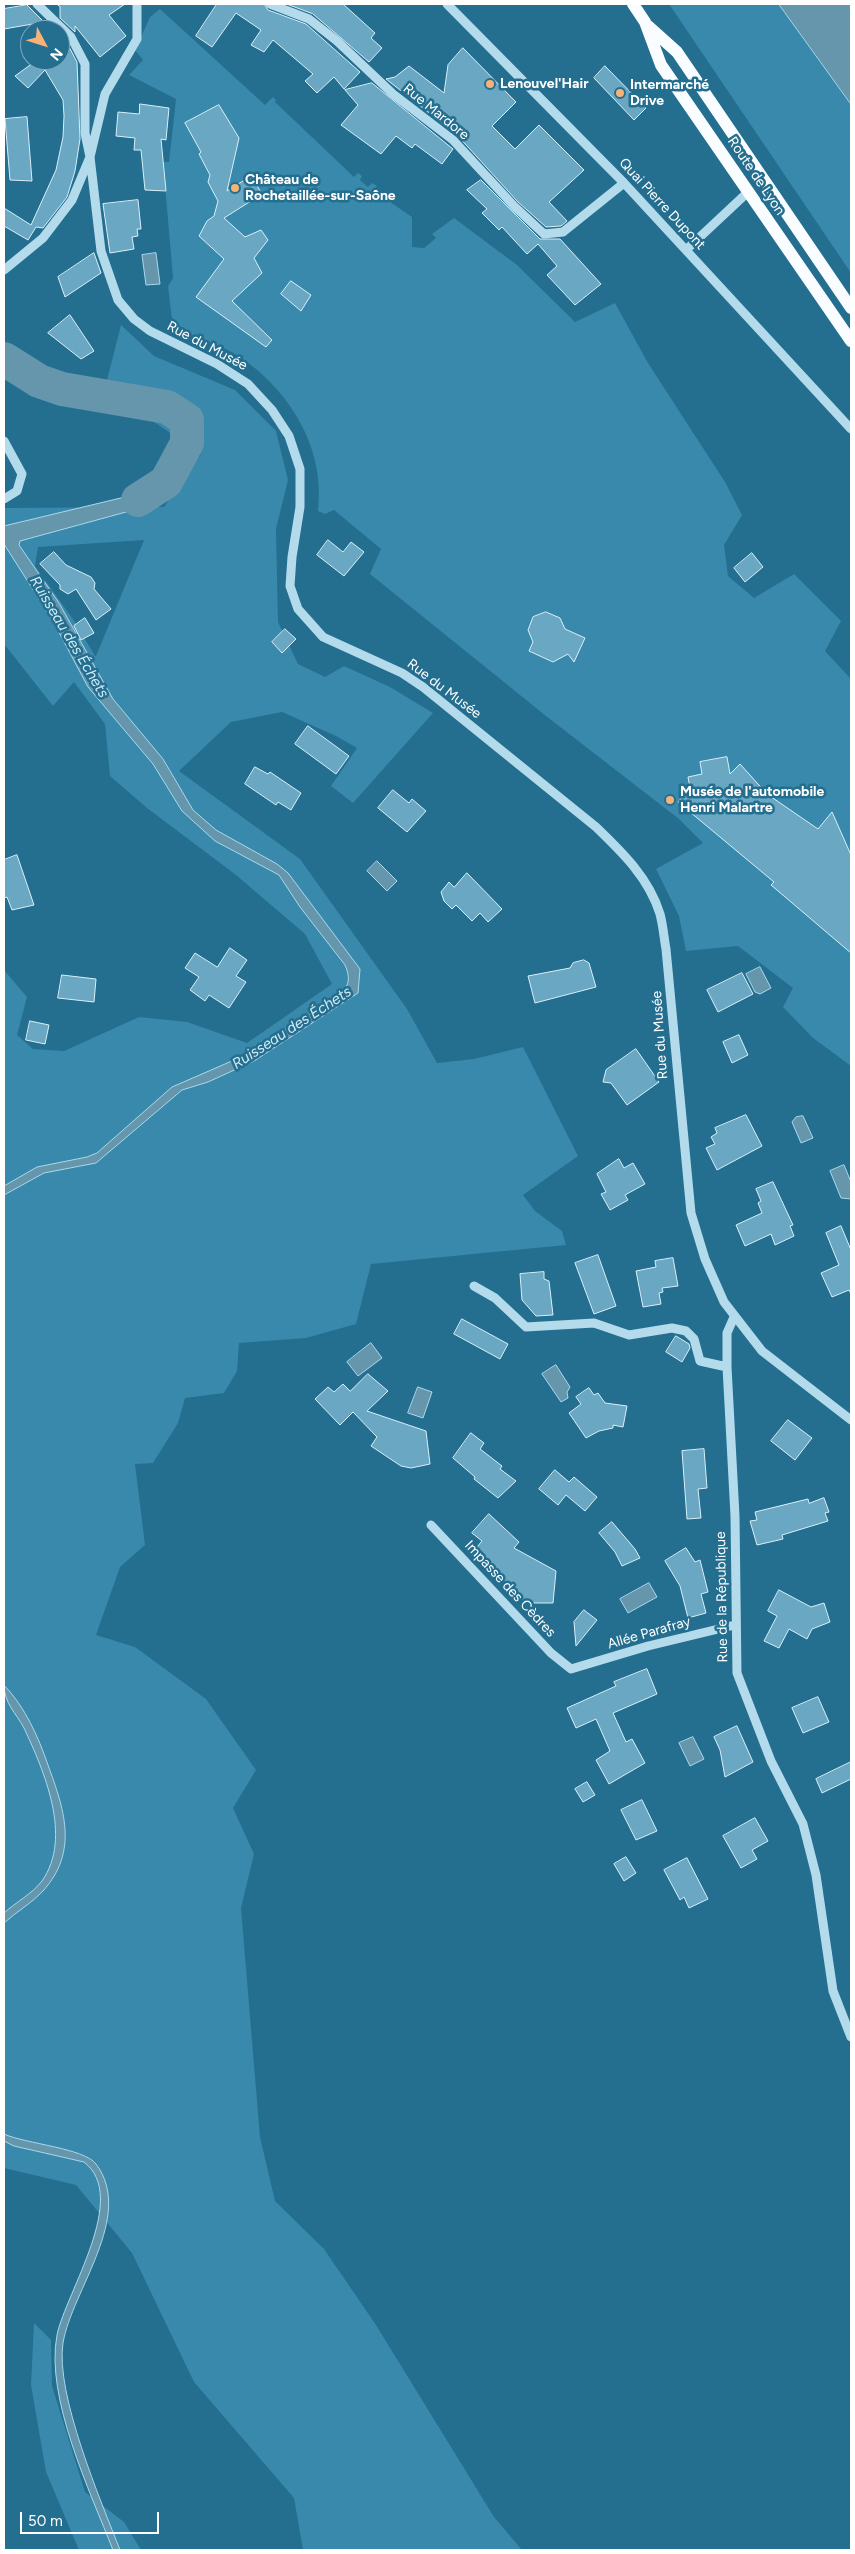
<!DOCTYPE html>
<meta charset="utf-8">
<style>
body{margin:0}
#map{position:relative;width:855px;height:2554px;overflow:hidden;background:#246e8f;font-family:Figtree,sans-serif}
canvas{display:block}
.frame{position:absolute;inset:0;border:5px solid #fff;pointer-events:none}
.north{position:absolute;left:20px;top:20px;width:50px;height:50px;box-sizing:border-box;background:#246e8f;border:1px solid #7ca8bc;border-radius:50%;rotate:130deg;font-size:14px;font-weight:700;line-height:20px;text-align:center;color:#fff}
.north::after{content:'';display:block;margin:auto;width:18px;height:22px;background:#f7b277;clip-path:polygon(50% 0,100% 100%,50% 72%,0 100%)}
.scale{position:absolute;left:20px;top:2512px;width:139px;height:22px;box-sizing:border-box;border:2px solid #fff;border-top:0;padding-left:6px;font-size:15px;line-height:18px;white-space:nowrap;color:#fff;-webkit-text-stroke:4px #246e8f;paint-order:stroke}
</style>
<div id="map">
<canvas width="855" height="2554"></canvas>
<div class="frame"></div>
<div class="north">N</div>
<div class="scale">50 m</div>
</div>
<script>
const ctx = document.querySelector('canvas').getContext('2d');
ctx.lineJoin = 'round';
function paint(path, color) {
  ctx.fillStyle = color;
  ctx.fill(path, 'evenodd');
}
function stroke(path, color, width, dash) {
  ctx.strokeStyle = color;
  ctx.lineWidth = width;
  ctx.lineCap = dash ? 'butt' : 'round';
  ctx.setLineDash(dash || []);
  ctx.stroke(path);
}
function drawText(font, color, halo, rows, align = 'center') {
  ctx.font = font + ' Figtree,sans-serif';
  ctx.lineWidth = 5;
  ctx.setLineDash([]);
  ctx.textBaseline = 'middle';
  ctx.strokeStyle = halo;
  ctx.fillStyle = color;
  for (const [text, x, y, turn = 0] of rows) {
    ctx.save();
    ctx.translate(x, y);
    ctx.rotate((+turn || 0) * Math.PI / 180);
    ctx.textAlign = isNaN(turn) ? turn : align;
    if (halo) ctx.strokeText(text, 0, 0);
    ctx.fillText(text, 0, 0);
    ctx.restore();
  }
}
const green = new Path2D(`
 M669,4H779L851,104V273Z
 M160,9L265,105L273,97L276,100L275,102L354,177L358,173L362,176L360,180L368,187L372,183L377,186L374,191L412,217V247L424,248L436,238L432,234L454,218L517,265L575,322L615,303L648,363L725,482L742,515L724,545L728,576L754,598L794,574L841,621L825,651L851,679V1066L813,1038L783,1007L793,988L738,946L686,951L679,916L656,869L703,843L679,819L546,716L370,574L381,549L334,510L325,514L318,511C326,449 290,391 240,357C220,344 195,337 173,328L168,286L173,278L163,162H169L176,99L129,75L143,60L135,50L150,17Z
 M121,325L154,356L235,390L276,431L288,480L276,529L278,622L298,664L325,677L344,666L390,687L433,713L353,803L331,786L357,748L336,736L282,712L231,722L179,771L300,859L407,1009L437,1063L474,1059L523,1047L578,1156L523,1195L535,1211L562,1231L566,1245L371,1264L356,1324L306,1338L239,1343L237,1371L224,1393L185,1398L178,1423L153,1463L135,1464L145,1545L120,1567L96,1635L135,1647L206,1699L256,1770L233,1808L254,1854L241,1908L260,2137L275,2201L324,2249L376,2325L494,2517L522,2550H303L294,2498L194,2382L132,2253L76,2185L4,2168V970L27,997L17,1035L33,1049L64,1051L139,1017L187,1022L247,1043L332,984L305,934L236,875L147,808L110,776L105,724L74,682L53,706L4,644V508L164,507L201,454L138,411L106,384ZM144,540L96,656H95L75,622L35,566L38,547Z
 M34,2323L51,2340L52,2386L85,2492L124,2522L141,2550H79L46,2472L31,2385Z`);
const water = new Path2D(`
 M779,4H851V104Z
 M156,253L160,284L146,285L142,255Z
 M4,351C27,370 54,379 78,397L48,389L4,365Z
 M90,389C116,392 186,396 198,425C203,436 192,455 188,465L175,455L178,435L170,418L148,408L105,401Z
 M169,469L181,477L165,497L148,506L20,541L19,545L59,603L113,699L163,759L193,810L216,830L277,864L288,873L360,969L358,993L254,1061L208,1082L182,1090L96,1163L44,1173L4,1195V1186L37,1167L87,1157L97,1153L172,1087L248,1054L341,994C350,985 350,976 345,965L300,907L279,875L215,841L182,811L153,764L88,687L53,621L4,544V526L129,496L156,483Z
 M377,861L397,881L387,891L367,871Z
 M760,967L771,988L760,994L755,992L746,974Z
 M803,1116L813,1138L801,1143L792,1122L796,1117Z
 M844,1165L851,1182V1199L841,1198L830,1171Z
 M371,1343L382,1358L358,1376L347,1362Z
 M556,1365L570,1387L567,1392L568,1398L561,1402L542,1374Z
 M418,1387L432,1392L423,1418L408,1413Z
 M649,1583L657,1597L628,1613L620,1599Z
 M4,1685C25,1707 38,1736 48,1765C64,1809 79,1851 43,1891C32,1903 16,1912 4,1923V1913C16,1902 32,1894 42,1881C73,1837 44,1771 24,1728C16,1713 4,1703 4,1685Z
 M693,1737L704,1759L690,1766L679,1743Z
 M4,2134C26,2144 84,2148 96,2164C135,2216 72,2290 63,2343C55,2394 101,2501 120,2550H113C90,2491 45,2398 57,2335C66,2292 130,2197 84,2162L14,2146L4,2141Z`);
const river = new Path2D(`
 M4,359L39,381L62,389L167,407L187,420V443L166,482L138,500`);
const building = new Path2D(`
 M57,4H125L109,15L126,36L100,57L75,26V32L60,18V7Z
 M217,4H264L268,10L306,24L360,72L344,89L334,77L317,93L305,81L313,74L273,40L264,52L251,45L261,30L236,13L212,47L196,36Z
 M287,4H343L375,33L371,38L382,48L369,62L313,14Z
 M27,5L44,22L4,29V9Z
 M60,35L66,41L77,62L80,139L75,171L67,197L43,228L36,227L28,240L4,226V208L31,225L56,170L63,137L64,116L63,100L45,70L28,88L15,76L37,60H60Z
 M463,48L516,102L492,126L515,149L539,125L584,170L549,202L567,221L561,226L546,227L518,202L457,135L386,79L395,77L409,66L444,93L448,65Z
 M605,66L646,108L634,120L594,78Z
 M372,83L453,149L442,164L415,144L412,148L396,136L381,154L341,125L358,105L345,90Z
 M140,104L169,108L166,140L161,139L166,191L145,190L141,150H134L135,138L116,136L118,112L139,114Z
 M219,105L239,138L227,191L251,176L262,194L224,218L245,237L261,230L268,240L254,258L262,273L232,301L272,340L266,347L196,297L224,259L199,236L207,221L214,216L218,201L208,182L210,175L199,154L201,152L185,123Z
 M27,117L32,181L10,180L5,119Z
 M481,180L540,239H560L601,284L575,305L547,275L557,266L538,244L527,254L502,227L499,230L482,213L487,209L467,190Z
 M138,200L141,229H137L138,236L132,237L134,249L110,253L103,204Z
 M94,253L101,273L65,297L58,277Z
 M291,281L311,295L301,311L281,294Z
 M70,315L94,351L81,359L48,333Z
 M328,540L343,552L351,542L364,552L344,576L317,555Z
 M54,552L66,565L91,577L95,583L94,589L111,609L96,620L76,589L68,594L60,589V585L40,564Z
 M752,553L763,567L745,582L734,568Z
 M546,612L560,618L565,629L585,638L574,662L568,654L553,662L529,651L533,642L528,630L533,617Z
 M85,618L94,633L81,640L74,626Z
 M285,629L296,639L282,653L272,642Z
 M308,726L349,756L336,774L295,744Z
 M727,757L730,774L740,764L767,794L818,829L832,812L851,855V953L771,885L774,882L678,802L690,788L688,777L702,774L700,762Z
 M255,767L268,774L270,772L301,793L291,810L278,802L276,805L245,784Z
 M393,790L409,803L412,799L426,811L407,832L378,808Z
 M17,855L34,905L12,910L7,897L4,898V860Z
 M467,873L502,909L488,922L480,913L472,921L456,905L452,909L444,901L441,892L449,882L454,887Z
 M230,948L247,960L236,976L246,982L229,1008L209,995L205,1001L190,990L199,977L185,968L195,953L217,967Z
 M584,960L589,963L596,987L535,1003L528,976L570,968L573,963Z
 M742,973L753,994L718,1012L707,990Z
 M62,975L96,979L94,1002L58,998Z
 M30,1021L49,1025L45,1044L26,1040Z
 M739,1035L748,1055L732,1063L723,1042Z
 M636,1049L659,1082L627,1105L611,1083L603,1082L606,1070Z
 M746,1115L762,1146L717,1170L706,1148L715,1144L711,1137L717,1133L715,1128Z
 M619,1159L624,1168L633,1163L645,1184L625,1195L628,1200L610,1210L601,1194L606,1192L597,1174Z
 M773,1182L793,1225L790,1226L794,1236L775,1245L771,1234L745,1246L736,1225L762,1213L758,1203L761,1201L756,1189Z
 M841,1226L851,1250V1294L849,1290L832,1297L821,1273L839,1265L826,1233Z
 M598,1255L616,1306L594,1314L575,1263Z
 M673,1258L678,1286L662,1288L663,1292L659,1293L661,1304L643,1307L636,1271L656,1267L655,1261Z
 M544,1272V1279L549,1281L553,1315L536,1316L522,1300L520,1274Z
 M462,1319L508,1344L500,1359L454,1334Z
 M676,1336L689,1344L690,1348L682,1362L666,1352Z
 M368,1374L388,1391L367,1411L426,1431L430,1464L411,1468L401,1466L371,1446L377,1437L353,1412L340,1425L315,1399L328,1387L334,1392L343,1384L350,1391Z
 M589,1388L594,1395L598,1393L605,1403L627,1406L623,1427L613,1425V1428L599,1431L586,1438L569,1413L581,1404L576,1397Z
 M788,1420L812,1438L795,1460L771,1441Z
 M471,1433L484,1443L480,1449L502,1466L500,1469L516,1481L498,1498L474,1479L475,1477L453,1458Z
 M704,1449L707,1488L698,1489L701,1518L687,1519L682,1451Z
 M555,1470L569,1482L574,1477L597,1497L585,1511L566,1495L558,1505L539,1489Z
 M824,1498L829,1512L825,1513L828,1521L782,1535L783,1539L757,1545L750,1521L757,1520L755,1512L808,1499L809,1503Z
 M489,1514L519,1542L514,1548L556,1571L553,1603H532L523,1600L485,1560L483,1563L472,1553L482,1541L472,1533Z
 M612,1522L635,1549L640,1558L622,1566L615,1552L599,1533Z
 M686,1548L695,1562L700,1560L708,1592L701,1594L706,1613L688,1618L680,1586L665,1561Z
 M779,1590L811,1607L824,1603L830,1622L812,1629L807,1639L789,1629L779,1648L764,1641L777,1616L768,1611Z
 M584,1610L597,1620L576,1646L574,1622Z
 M647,1669L657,1694L613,1713L626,1742L632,1739L645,1763L609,1784L596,1760L610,1751L596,1719L576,1728L567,1708L616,1686L614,1682Z
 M818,1697L829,1722L803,1733L792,1708Z
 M737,1726L753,1762L725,1777L720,1750L714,1737Z
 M851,1762V1779L822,1793L816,1779Z
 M587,1782L595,1795L583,1802L575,1789Z
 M642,1800L657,1831L636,1840L621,1810Z
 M755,1818L768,1841L752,1850L757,1859L741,1868L723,1836Z
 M626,1857L636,1873L624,1881L614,1864Z
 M687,1858L708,1899L689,1908L684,1897L680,1900L664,1870Z`);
const minor = new Path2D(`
 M37,4L71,37L85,64V133L90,157L101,251L118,300L134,319L150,331L217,364L248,384L272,410L289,436L300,469V507L292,557L290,586L298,609L323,637L402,673L423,687L596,827C622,852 649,878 660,914C663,925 664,938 666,949L691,1213L705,1259L724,1302L762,1351L851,1420
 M270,4L309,19L337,41L393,94L453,140L514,206L544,234L563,232L624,183
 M447,4L624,183L851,429
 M686,250L748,192
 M4,270L43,238L72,200L90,157L105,94L137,39V4
 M4,441L22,474L17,491L4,499
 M474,1286L495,1298L526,1327L594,1323L629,1335L672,1328L686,1331L694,1339L700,1361L727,1367
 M734,1317L727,1333V1367L735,1516L737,1673L771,1761L803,1824L816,1875L833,1991L851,2037
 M431,1525L551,1653L571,1669L648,1646L735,1625`);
const major = new Path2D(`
 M633,4L645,22L661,65L851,341
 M648,26L677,52L851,308`);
const markers = [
 [490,84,5,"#f7b277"],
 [620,93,5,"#f7b277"],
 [235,188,5,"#f7b277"],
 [670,800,5,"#f7b277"]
];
const poiNames = [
 ["Lenouvel'Hair",500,84],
 ["Intermarché",630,85],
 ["Drive",630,101],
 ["Château de",245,180],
 ["Rochetaillée-sur-Saône",245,196],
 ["Musée de l'automobile",680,792],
 ["Henri Malartre",680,808]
];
const streetNames = [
 ["Rue Mardore",436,112,39],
 ["Route de Lyon",756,176,56],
 ["Quai Pierre Dupont",662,204,47],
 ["Rue du Musée",207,346,28],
 ["Rue du Musée",444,689,37],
 ["Rue du Musée",660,1035,-94],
 ["Impasse des Cèdres",510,1589,47],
 ["Rue de la République",722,1597,-91],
 ["Allée Parafray",649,1633,-16]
];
const waterNames = [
 ["Ruisseau des Échets",69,637,59],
 ["Ruisseau des Échets",292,1028,-33]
];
paint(green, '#3889ac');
paint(water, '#6696ac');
stroke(water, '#a8d9ed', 1);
stroke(river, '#6696ac', 34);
paint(building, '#69a7c2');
stroke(building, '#d9eff9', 1);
stroke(minor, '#b4dbec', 9);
stroke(major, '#f9fdff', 12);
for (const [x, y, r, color] of markers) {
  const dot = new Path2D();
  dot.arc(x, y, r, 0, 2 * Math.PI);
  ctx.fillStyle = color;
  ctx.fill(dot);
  stroke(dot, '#246e8f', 2);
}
drawText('bold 14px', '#fff', '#246e8f', poiNames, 'left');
drawText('14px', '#fff', '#246e8f', streetNames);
drawText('italic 15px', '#d0ebf6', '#246e8f', waterNames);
</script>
